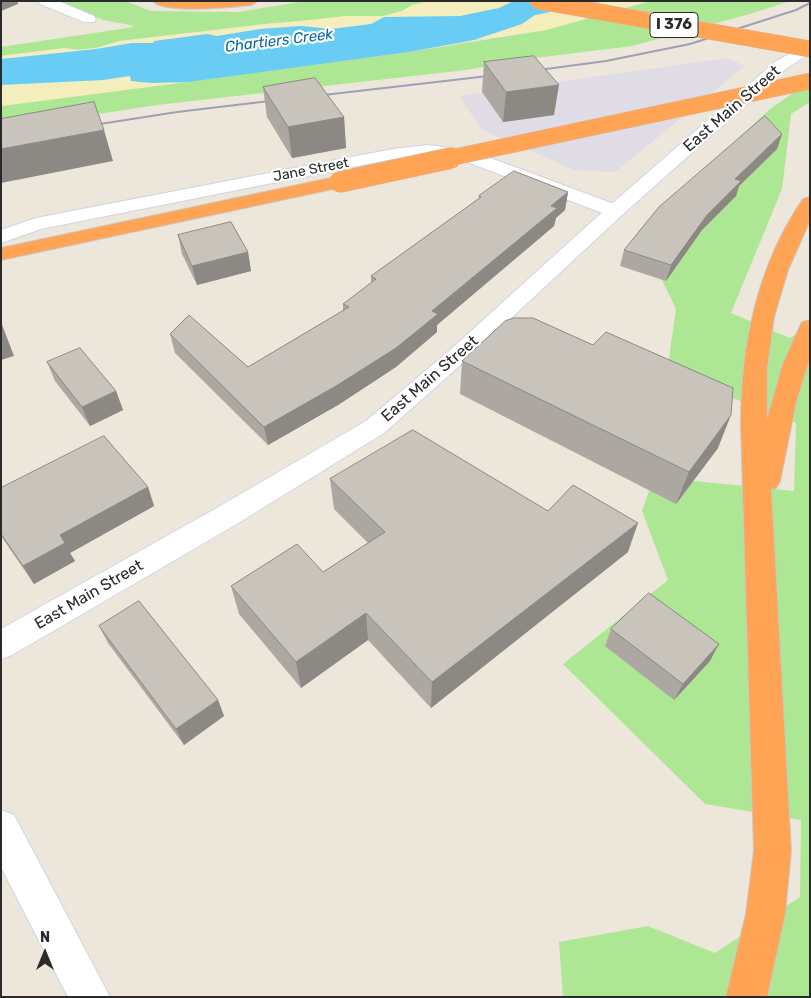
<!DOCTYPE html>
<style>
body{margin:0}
#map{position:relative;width:811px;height:998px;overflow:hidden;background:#ede6db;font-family:Rubik,sans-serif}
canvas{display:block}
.frame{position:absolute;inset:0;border:2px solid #2a2a2a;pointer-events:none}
.north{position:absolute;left:20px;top:928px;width:50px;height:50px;-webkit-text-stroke:4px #fff;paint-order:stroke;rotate:0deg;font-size:14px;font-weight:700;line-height:20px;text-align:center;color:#2a2a2a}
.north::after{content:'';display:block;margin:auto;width:18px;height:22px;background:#2a2a2a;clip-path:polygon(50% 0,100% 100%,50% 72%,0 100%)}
</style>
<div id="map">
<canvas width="811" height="998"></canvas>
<div class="frame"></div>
<div class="north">N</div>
</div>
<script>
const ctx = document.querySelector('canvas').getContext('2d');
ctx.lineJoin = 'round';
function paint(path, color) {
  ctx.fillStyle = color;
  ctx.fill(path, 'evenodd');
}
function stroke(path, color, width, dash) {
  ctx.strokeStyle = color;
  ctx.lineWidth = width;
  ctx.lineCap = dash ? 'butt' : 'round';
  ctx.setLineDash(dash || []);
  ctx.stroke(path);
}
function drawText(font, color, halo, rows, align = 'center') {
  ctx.font = font + ' Rubik,sans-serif';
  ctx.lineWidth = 4.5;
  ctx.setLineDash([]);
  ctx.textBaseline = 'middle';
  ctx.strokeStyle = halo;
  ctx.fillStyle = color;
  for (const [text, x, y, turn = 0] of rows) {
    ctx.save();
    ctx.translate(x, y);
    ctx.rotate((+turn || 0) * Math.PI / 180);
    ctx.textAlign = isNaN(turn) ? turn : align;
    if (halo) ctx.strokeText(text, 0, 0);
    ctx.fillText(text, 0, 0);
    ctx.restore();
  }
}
const industrial = new Path2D(`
 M727,58L745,66L615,172L575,170L482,130L459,96Z`);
const green = new Path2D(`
 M58,1H125L151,11L238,12L306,1H430L412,5L403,11L383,16L273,23L120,41L96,48L78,50L65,48L1,56V47L134,27L130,25L103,20Z
 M650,1H790L750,14L632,46L535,58L466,70L157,105L1,129V106L409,52L546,30Z
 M810,81V102L791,114L782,189L731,313L790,338L810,324V997H563L559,942L648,926L715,953L800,897L801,820L705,804L563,664L668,580L642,511L654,477L794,491L796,423L667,372L676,309L638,231L770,109Z`);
const sand = new Path2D(`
 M430,1H514L499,8L460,16L384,17L371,24L331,29L301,26L260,29L217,36L207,34L154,41V43H132L96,49L1,59V56L65,48L78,50L96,48L120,41L345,16H383L402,11L412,5Z
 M605,1H650L546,30L474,40L522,24L535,15Z
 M130,76L151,83L188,82L1,106V85L103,80Z`);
const water = new Path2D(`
 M514,1H605L535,15L522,24L474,40L409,52L188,82L151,83L131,81L130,76L103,80L1,85V59L96,49L132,43H153L154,41L207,34L217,36L260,29L301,26L331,29L371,24L384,17L460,16L499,8Z`);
const street = new Path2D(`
 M38,1H58L94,16L96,19L94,22H84L40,4Z
 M428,145L469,150L622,207L625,211L622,215L615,217L608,215L459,159L428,156L393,159L41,229L1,243V230L36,218L393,149Z
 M1,810L14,815L110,997H68L1,867Z`);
const secondary = new Path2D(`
 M810,42V53L787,68L622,215L465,361L384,433L235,525L12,655L1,659V629L215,509L366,421L449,351L608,207L775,62Z`);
const highway = new Path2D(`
 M153,1H258L251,5C233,7 164,14 153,1Z
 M340,176L347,178L349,182L347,186L1,260V248Z
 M810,197V220L788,270L774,317L767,367V420L783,364L802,322L810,320V357L796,402L780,481L776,488L771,489L791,851L785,914L767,997H726L746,914L754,851L741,426C741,346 757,266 803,199Z`);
const rail = new Path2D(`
 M531,71L606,61L690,44L796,10L810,3
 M315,96L497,75
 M87,126L177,112L278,100`);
const highwayBridgeFar1 = new Path2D(`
 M538,1L810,49
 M445,159L810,81`);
const highwayBridge = new Path2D(`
 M340,182L451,158`);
const wall = new Path2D(`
 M484,62L554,115L503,122L482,92Z
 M263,87L344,117L346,148L292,158L267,117Z
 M782,134L777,149L739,186L736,196L702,230L666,281L620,266L624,250Z
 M568,192L565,210L556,218L554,226L437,325V332L396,367L338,405L268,445L175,353L170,334L248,367L343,311V304L371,283V276L479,199V196Z
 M178,235L248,252L251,271L197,285L182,254Z
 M462,361L718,448L676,504L460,394Z
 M47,362L116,391L123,410L90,426L55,381Z
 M330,479L548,511L628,552L431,708L368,640L301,688L239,614L231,586L323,572L368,543L334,509Z
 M148,487L154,506L70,553L75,561L34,584L1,536V488Z
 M99,626L218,700L224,716L184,745L108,643Z
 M611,629L710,661L674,700L605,646Z`);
const shadedWall = new Path2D(`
 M1,1H18V4L1,11Z
 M559,85L554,115L503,122L506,92Z
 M344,117L346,148L292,158L288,127Z
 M104,130L113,161L1,183V149Z
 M782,134L777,149L739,186L736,196L702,230L666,281L671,265L707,215L735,179Z
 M568,192L565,210L556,218L554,226L437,325V332L396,367L338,405L268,445L264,427L432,311L551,206Z
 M248,252L251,271L197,285L192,266Z
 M1,322L14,356L1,360Z
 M116,391L123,410L90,426L82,407Z
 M731,415L718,448L676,504L689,472Z
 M148,487L154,506L70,553L75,561L34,584L23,566L60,535Z
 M638,523L628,552L431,708L432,682Z
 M366,613L368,640L301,688L296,662Z
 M719,644L710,661L674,700L683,684Z
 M218,700L224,716L184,745L176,729Z`);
const building = new Path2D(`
 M534,56L559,85L506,92L484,62Z
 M315,78L344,117L288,127L263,87Z
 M94,102L104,130L1,149V119Z
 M765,116L782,134L735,179L741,181L707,215L671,265L624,250L659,207Z
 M514,171L568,192L551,206L557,208L432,311L438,314L396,348L336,386L264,427L170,334L189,315L248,367L349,307L343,304L376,279L371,276L481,197L479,196Z
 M231,222L248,252L192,266L178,235Z
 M514,318H533L593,345L606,332L733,388L731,415L689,472L462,361L505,321Z
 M80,348L116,391L82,407L47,362Z
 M413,430L548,511L573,485L638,523L432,682L366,613L296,662L231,586L297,544L323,572L385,532L330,479Z
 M104,436L148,487L60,535L65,543L23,566L1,534V488Z
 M649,593L719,644L683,684L611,629Z
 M139,601L218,700L176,729L99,626Z`);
const farStreetnames = [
 ["Jane Street",311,170,-11]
];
const shields = [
 [674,25,48]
];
const shieldNames = [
 ["I 376",674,25]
];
const farWaternames = [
 ["Chartiers Creek",279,41,-7]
];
const streetNames = [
 ["East Main Street",732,109,-41],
 ["East Main Street",430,379,-41],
 ["East Main Street",89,595,-30]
];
paint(industrial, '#dfdce5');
paint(green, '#aee794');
paint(sand, '#f4edbc');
paint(water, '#68ccf5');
stroke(street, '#d0d3e4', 2);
stroke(secondary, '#d0d3e4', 2);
stroke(highway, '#c8c8c8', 2);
paint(street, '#fff');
paint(secondary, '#fff');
paint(highway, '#ffa354');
stroke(rail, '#9ea0b6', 2);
stroke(highwayBridgeFar1, '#c8c8c8', 17, []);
stroke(highwayBridge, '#c8c8c8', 22, []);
stroke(highwayBridgeFar1, '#ffa354', 16);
stroke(highwayBridge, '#ffa354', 21);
paint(wall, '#aca8a1');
paint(shadedWall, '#8c8883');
paint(building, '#c8c3bb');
stroke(building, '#8c8883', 1);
drawText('14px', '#2a2a2a', '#fff', farStreetnames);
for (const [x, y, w] of shields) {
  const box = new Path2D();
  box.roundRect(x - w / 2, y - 12.5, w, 25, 4);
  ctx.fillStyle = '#fff';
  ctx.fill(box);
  stroke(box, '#2a2a2a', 1);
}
drawText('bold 15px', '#2a2a2a', null, shieldNames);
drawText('italic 15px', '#0668a2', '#fff', farWaternames);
drawText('16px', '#2a2a2a', '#fff', streetNames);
</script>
